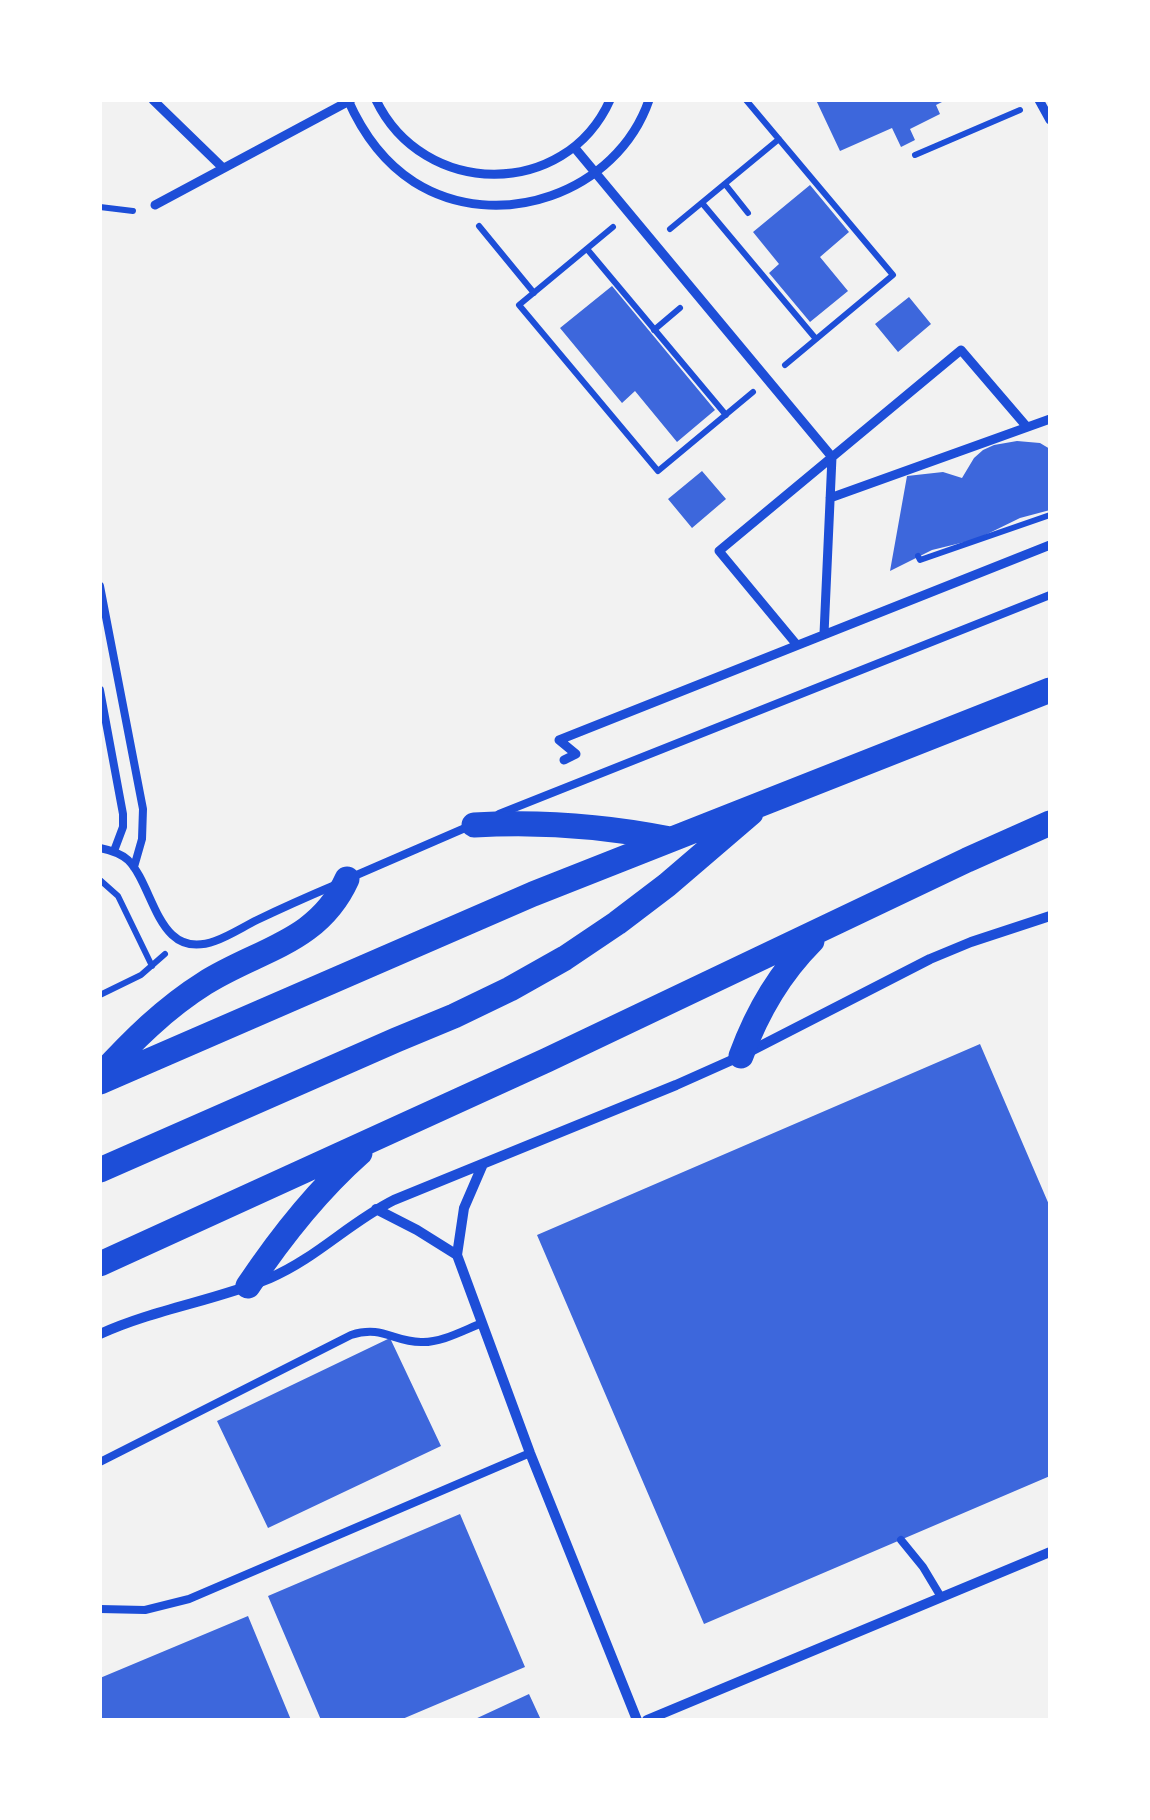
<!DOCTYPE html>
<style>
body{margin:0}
#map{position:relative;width:1150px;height:1820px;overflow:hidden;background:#f2f2f2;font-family:"DM Sans",sans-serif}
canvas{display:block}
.frame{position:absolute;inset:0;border:102px solid #fff;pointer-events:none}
</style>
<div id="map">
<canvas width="1150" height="1820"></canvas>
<div class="frame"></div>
</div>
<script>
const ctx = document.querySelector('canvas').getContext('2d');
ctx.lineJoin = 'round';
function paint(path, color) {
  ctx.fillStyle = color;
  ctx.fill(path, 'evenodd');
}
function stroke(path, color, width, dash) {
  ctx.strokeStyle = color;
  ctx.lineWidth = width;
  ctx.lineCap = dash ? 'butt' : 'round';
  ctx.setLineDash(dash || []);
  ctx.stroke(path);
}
const building = new Path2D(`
 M816,100H946L936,105L940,114L910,129L915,140L901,147L892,128L840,151Z
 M810,185L849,232L820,257L848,291L810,322L769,273L779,264L753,232Z
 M612,286L715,410L677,442L635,391L622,403L560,328Z
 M909,297L931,324L898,352L875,324Z
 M1017,441L1040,443L1050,449V510L1020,518L977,539L932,550L890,571L907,476L943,472L962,478L974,458L983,450L994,445Z
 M702,471L726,499L692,528L668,499Z
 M980,1044L1050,1207V1476L704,1624L537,1235Z
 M390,1338L441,1446L268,1528L217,1421Z
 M460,1514L525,1667L400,1720H321L268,1596Z
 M248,1616L291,1720H100V1678Z
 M529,1694L541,1720H473Z`);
const path = new Path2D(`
 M746,100L893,275L785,365
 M915,155L1020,110
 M725,184L748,213
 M702,203L816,339
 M100,207L133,211
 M479,226L534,293
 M613,227L519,305L658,471L753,392
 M670,229L779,139
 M587,249L726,415
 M654,330L680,308
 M918,556L920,560L1050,515
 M100,880L118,896L152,966
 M100,995L141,975L165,954`);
const service = new Path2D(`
 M100,586L143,809L142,839L134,867
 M100,690L123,814V827L114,851
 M499,814L1050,595
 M100,848C110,850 120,853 128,860C155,887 157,962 215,941C229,936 243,927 257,920C282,908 309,896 335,885
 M352,877L472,825
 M100,1462L351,1335C383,1325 393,1342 421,1342C441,1343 464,1330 482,1323
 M901,1540L923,1567L941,1597
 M100,1609L145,1610L189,1599L530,1453`);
const pedestrian = new Path2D(`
 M153,100L223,168
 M348,100C363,134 383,162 414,182C498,235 617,193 649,100
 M376,100C423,198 565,200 610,100
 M1039,100L1050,120
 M574,147L832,457L824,634
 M155,205L351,100
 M830,498L1050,419
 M797,645L719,551L961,350L1027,427
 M564,760L576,754L559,740L1050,545`);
const minor = new Path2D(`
 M483,1164L464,1208L457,1255L530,1453L637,1720
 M376,1209L417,1230L457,1255
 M100,1334C155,1309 214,1301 270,1278C315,1259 350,1222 394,1200L676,1085L741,1056L930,959L971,942L1050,916
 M647,1720L1050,1552`);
const primary = new Path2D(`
 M474,825C541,821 605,826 670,839
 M741,1056C757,1012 779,974 812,941
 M100,1076C132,1041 165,1008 205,983C259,949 318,943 347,879
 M100,1082L533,894L1050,690
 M100,1170L396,1040L454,1016L510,989L565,958L617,923L667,885L751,813
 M100,1264L547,1060L967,860L1050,823
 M248,1286C280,1238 316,1192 360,1153`);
paint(building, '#3d67dc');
stroke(path, '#1d4ed8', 6);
stroke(service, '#1d4ed8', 8);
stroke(pedestrian, '#1d4ed8', 9);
stroke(minor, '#1d4ed8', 10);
stroke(primary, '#1d4ed8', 25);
</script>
